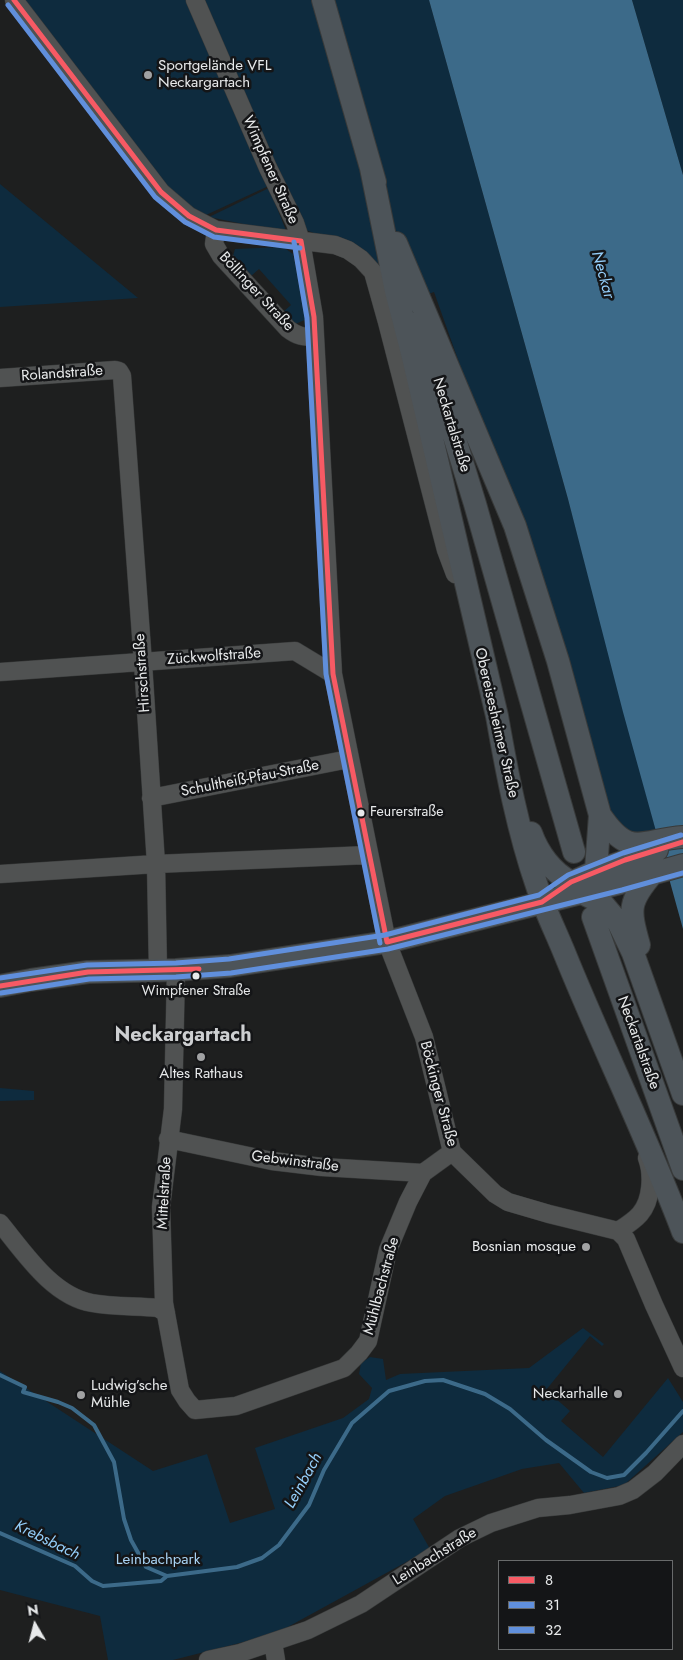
<!DOCTYPE html>
<meta charset="utf-8">
<style>
body{margin:0}
#map{position:relative;width:683px;height:1660px;overflow:hidden;background:#1e1f1f;font-family:Jost,sans-serif}
canvas{display:block}
.legend{position:absolute;left:498px;top:1560px;width:175px;height:90px;box-sizing:border-box;background:#141517;border:1px solid #686a6b;margin:0;padding:6px 9px;list-style:none;font-size:15px;color:#e7e9ea}
.legend li{display:flex;align-items:center;gap:10px;height:25px}
.legend b{width:25px;border:1px solid #686a6b}
.north{position:absolute;left:10px;top:1600px;width:50px;height:50px;-webkit-text-stroke:4px #141517;paint-order:stroke;rotate:352deg;font-size:14px;font-weight:700;line-height:20px;text-align:center;color:#e7e9ea}
.north::after{content:'';display:block;margin:auto;width:18px;height:22px;background:#e7e9ea;clip-path:polygon(50% 0,100% 100%,50% 72%,0 100%)}
</style>
<div id="map">
<canvas width="683" height="1660"></canvas>
<ul class="legend">
<li><b style="height:6px;background:#f75a64"></b>8</li>
<li><b style="height:6px;background:#608fdc"></b>31</li>
<li><b style="height:6px;background:#608fdc"></b>32</li>
</ul>
<div class="north">N</div>
</div>
<script>
const ctx = document.querySelector('canvas').getContext('2d');
ctx.lineJoin = 'round';
function paint(path, color) {
  ctx.fillStyle = color;
  ctx.fill(path, 'evenodd');
}
function stroke(path, color, width, dash) {
  ctx.strokeStyle = color;
  ctx.lineWidth = width;
  ctx.lineCap = dash ? 'butt' : 'round';
  ctx.setLineDash(dash || []);
  ctx.stroke(path);
}
function drawText(font, color, halo, rows, align = 'center') {
  ctx.font = font + ' Jost,sans-serif';
  ctx.lineWidth = 5;
  ctx.setLineDash([]);
  ctx.textBaseline = 'middle';
  ctx.strokeStyle = halo;
  ctx.fillStyle = color;
  for (const [text, x, y, turn = 0] of rows) {
    ctx.save();
    ctx.translate(x, y);
    ctx.rotate((+turn || 0) * Math.PI / 180);
    ctx.textAlign = isNaN(turn) ? turn : align;
    if (halo) ctx.strokeText(text, 0, 0);
    ctx.fillText(text, 0, 0);
    ctx.restore();
  }
}
const green = new Path2D(`
 M23,0H429L568,499L663,857L623,870L525,527L472,399L434,292L399,304L373,262L324,237L306,230L275,183L206,215L180,205Z
 M632,0H683V175Z
 M0,184L138,298L0,307Z
 M269,188L287,233L209,217Z
 M283,247L293,254L307,319L293,325L283,312L291,305L259,269L251,276L233,256L235,249Z
 M0,1088L34,1091V1100L0,1101Z
 M583,1328L604,1344L602,1346L590,1336L546,1390L570,1411L561,1421L603,1457L668,1378L683,1402V1432L624,1485L584,1493L559,1463L522,1469L445,1496L413,1519L430,1549L275,1634L173,1660H108L100,1616L0,1590V1371L153,1471L207,1454L230,1523L275,1509L255,1448L343,1418L369,1399L372,1388L359,1374L361,1363L370,1357L383,1359L386,1380L400,1374L529,1368Z`);
const water = new Path2D(`
 M429,0H632L683,175V929L623,712L568,499Z`);
const stream = new Path2D(`
 M0,1375L25,1387L23,1392L58,1402L72,1408L94,1425L114,1462L124,1519L131,1540L146,1567L167,1576L237,1567L262,1558L279,1545L309,1505L324,1470L352,1423L389,1391L425,1381L443,1380L485,1394L510,1409L546,1440L591,1472L607,1478L624,1475L646,1453L683,1411
 M0,1533L75,1566L92,1581L103,1586L161,1581L167,1576`);
const minor = new Path2D(`
 M14,0L161,192L189,216L216,230L335,245L348,250L361,259L373,272L387,322L446,550L455,574
 M195,0L268,168L295,223L301,241L314,317L333,674L387,942L424,1037L452,1152L495,1194L508,1202L549,1214L618,1231L626,1239L654,1305L683,1368
 M216,230L214,244L221,256L288,329C297,336 303,337 315,337
 M0,378L115,370L119,371L122,376L143,663L156,864L158,971
 M0,672L295,651L333,674
 M151,798L349,759
 M0,874L156,864L368,855
 M176,970L173,1109L161,1207L164,1303L180,1390L187,1401L195,1410L236,1406L344,1368L359,1353L368,1341L388,1250L408,1202L423,1173L452,1152
 M168,1139L272,1161L322,1167L423,1173
 M0,1223C24,1252 52,1296 92,1303C113,1307 136,1306 158,1308L166,1313
 M618,1231C626,1226 634,1221 640,1214C652,1200 653,1174 647,1158
 M273,1642L276,1660
 M208,1660L240,1653L308,1630L361,1604L460,1538L491,1523L538,1508L570,1505L619,1496L633,1490L655,1473L683,1444`);
const major = new Path2D(`
 M323,0L375,182
 M371,168L396,291L412,353L497,716C507,773 518,831 537,886C544,908 555,930 564,952C602,1046 647,1137 683,1232
 M396,243L515,526L558,661L600,815C630,859 640,840 683,837
 M419,322L475,504L574,852
 M531,833C538,853 552,872 571,882C578,885 587,887 594,889
 M595,883L600,815
 M566,885L596,871L657,850
 M582,893L602,903L618,922L633,953L683,1094
 M593,917L683,1169
 M639,945C629,909 628,902 653,873
 M0,986L31,980L88,972L176,970L230,966L387,942L620,883L683,865`);
const bus1 = new Path2D(`
 M14,0L161,192L189,216L216,230L301,241
 M301,241L314,317L333,674L387,942
 M387,942L542,902L571,882L625,860L683,842
 M0,986L88,972L199,969`);
const bus2 = new Path2D(`
 M8,5L155,197L185,222L214,237L300,248
 M294,242L307,318L326,674L380,943
 M1,993L89,979L176,977L231,973L388,949L622,890L683,873`);
const bus3 = new Path2D(`
 M0,978L87,965L176,963L229,959L385,935L539,895L568,875L623,853L681,835`);
const markers = [
 [148,75,5,"#a1a2a3"],
 [361,813,4.5,"#e7e9ea"],
 [196,976,4.5,"#e7e9ea"],
 [201,1057,5,"#a1a2a3"],
 [586,1247,5,"#a1a2a3"],
 [618,1394,5,"#a1a2a3"],
 [81,1395,5,"#a1a2a3"]
];
const busNames = [
 ["Feurerstraße",370,813],
 ["Wimpfener Straße",196,992,"center"]
];
const poiNames = [
 ["Sportgelände VFL",158,66],
 ["Neckargartach",158,83],
 ["Altes Rathaus",201,1074,"center"],
 ["Bosnian mosque",576,1247,"right"],
 ["Ludwig’sche",91,1386],
 ["Mühle",91,1403],
 ["Neckarhalle",608,1394,"right"]
];
const streetNames = [
 ["Wimpfener Straße",270,170,66],
 ["Böllinger Straße",256,292,47],
 ["Rolandstraße",62,374,-4],
 ["Neckartalstraße",451,425,73],
 ["Zückwolfstraße",214,657,-4],
 ["Hirschstraße",143,673,-94],
 ["Obereisesheimer Straße",496,723,77],
 ["Schultheiß-Pfau-Straße",250,779,-11],
 ["Neckartalstraße",638,1043,70],
 ["Böckinger Straße",438,1094,75],
 ["Gebwinstraße",295,1162,7],
 ["Mittelstraße",165,1193,-87],
 ["Mühlbachstraße",382,1286,-75],
 ["Leinbachstraße",435,1557,-32]
];
const parkNames = [
 ["Leinbachpark",158,1560]
];
const waterNames = [
 ["Neckar",602,275,74],
 ["Leinbach",304,1481,-61],
 ["Krebsbach",47,1541,26]
];
const districtNames = [
 ["Neckargartach",183,1036]
];
paint(green, '#0e2b3e');
paint(water, '#3c6a89');
stroke(stream, '#3c6a89', 4);
stroke(minor, '#383a3a', 19);
stroke(major, '#383a3a', 24);
stroke(minor, '#505252', 18);
stroke(major, '#4d5459', 22);
stroke(bus1, '#f75a64', 5);
stroke(bus2, '#608fdc', 5);
stroke(bus3, '#608fdc', 5);
for (const [x, y, r, color] of markers) {
  const dot = new Path2D();
  dot.arc(x, y, r, 0, 2 * Math.PI);
  ctx.fillStyle = color;
  ctx.fill(dot);
  stroke(dot, '#141517', 2);
}
drawText('14px', '#e7e9ea', '#141517', busNames, 'left');
drawText('15px', '#e7e9ea', '#141517', poiNames, 'left');
drawText('15px', '#e7e9ea', '#141517', streetNames);
drawText('15px', '#a8d3f4', '#141517', parkNames);
drawText('italic 16px', '#94cefa', '#141517', waterNames);
drawText('bold 20px', '#cdcfd1', '#141517', districtNames);
</script>
